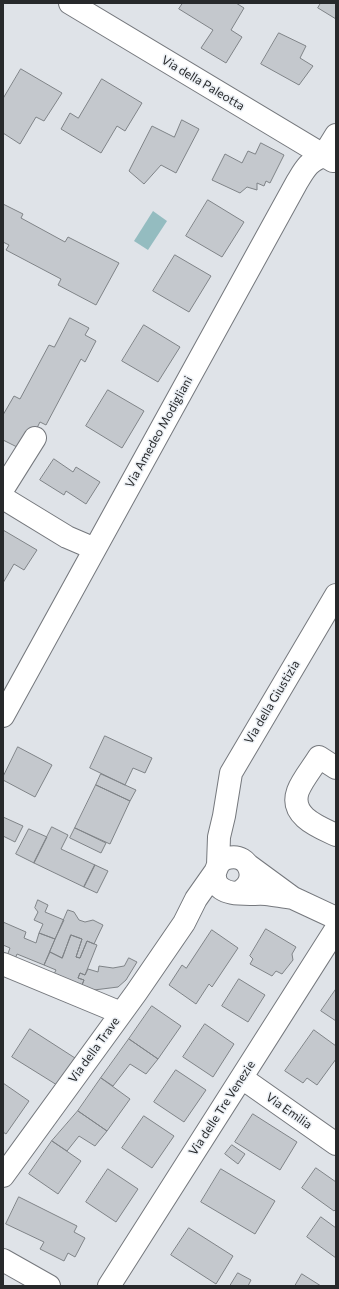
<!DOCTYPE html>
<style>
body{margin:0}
#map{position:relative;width:339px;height:1289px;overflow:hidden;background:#dfe3e8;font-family:Commissioner,sans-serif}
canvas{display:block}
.frame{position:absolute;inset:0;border:4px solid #27292b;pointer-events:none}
</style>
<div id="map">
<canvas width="339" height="1289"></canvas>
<div class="frame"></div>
</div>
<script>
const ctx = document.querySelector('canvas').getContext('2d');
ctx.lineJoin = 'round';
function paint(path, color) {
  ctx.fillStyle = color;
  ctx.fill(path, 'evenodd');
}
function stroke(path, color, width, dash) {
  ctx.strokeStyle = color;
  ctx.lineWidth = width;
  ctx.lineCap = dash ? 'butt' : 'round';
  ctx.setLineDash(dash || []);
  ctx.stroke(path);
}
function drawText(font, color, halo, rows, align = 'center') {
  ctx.font = font + ' Commissioner,sans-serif';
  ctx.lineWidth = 3;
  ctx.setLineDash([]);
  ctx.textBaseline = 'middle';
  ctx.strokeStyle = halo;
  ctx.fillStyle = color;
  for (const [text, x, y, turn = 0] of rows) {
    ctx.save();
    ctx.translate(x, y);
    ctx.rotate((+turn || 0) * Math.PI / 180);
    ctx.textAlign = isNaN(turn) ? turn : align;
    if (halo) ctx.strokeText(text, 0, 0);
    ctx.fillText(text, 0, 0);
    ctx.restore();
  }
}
const water = new Path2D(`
 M153,211L167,221L148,250L134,241Z`);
const building = new Path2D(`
 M183,3H236L244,8L231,30L242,37L226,63L201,48L213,30L179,9Z
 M321,3H336V19L318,8Z
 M279,33L306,46L300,58L313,66L299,85L261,64Z
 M21,69L62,93L44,121L36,117L20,144L3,133V99Z
 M102,79L142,103L125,131L117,126L101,153L61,129L70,113L78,118Z
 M182,120L199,129L176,173L161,165L144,184L129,171L152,126L174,137Z
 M261,143L284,155L270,183L266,181L264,186L257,183V190L247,187L240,193L212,180L225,154L242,163L248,151L255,154Z
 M208,200L244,222L222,257L186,236Z
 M3,204L23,214L21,218L65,242L68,237L119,263L96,305L58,285L61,279L6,250L9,245L3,242Z
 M175,255L211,276L189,312L153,291Z
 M70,318L89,328L85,335L96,341L85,362L81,359L46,425L40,422L25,451L3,440V415L14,396L20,399L49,345L54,347Z
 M144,325L180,347L158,382L122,361Z
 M108,390L144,411L122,448L86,426Z
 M54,459L73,472L76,467L100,482L86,504L66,491L64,495L40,480Z
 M3,530L37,550L24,570L14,564L3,583Z
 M105,736L152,758L145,773L133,768L125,785L90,768Z
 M18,747L52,765L35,797L3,780V777Z
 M101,774L136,790L130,801L96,785Z
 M96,785L130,801L110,844L75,828Z
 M3,817L23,826L15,842L3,836Z
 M52,827L68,835L61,849L95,865L84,887L34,863Z
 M75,828L106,843L101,853L70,838Z
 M29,829L47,837L34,863L16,854Z
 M95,865L108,871L97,893L84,887Z
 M38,900L48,905L45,912L64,920L55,939L39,933L43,924L34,920L38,912L35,908Z
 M68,910L74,912L79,920L85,922L93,920L103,925L94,944L87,941L80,958L76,957L82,939L71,935L62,958L50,952Z
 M3,922L26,932L24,938L36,943L39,933L55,939L44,965L17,954L15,959L7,956L10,948L3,945Z
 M266,929L296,947L292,954L293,960L282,974L276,971L272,976L250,964L253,959L250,956Z
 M212,930L238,948L212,987L209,984L196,1004L169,985L182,965L186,968Z
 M71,935L82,939L76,957L80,958L87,941L97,945L85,975L80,973L78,978L84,980L82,985L54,974L56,970L44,965L50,952L62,958Z
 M129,958L137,962L126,980L118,987L94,990L82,985L84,980L78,978L80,973L85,975L88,969L98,972L99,966L113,968L124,966Z
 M239,979L265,995L248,1022L222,1006Z
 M336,989V1021L321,1011Z
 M152,1006L181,1026L158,1059L129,1039Z
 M205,1024L234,1044L213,1077L183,1057Z
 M30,1029L75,1058L57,1085L12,1057Z
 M314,1030L336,1046V1059L317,1085L307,1078L303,1083L285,1071Z
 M129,1039L158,1059L146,1074L130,1064L113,1086L101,1078Z
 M176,1070L206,1090L184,1122L154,1102Z
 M101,1078L130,1099L107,1131L78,1111Z
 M3,1083L29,1101L6,1134L3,1132Z
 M78,1111L107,1131L95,1146L79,1136L67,1151L52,1141Z
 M253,1114L297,1142L280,1170L235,1142Z
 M144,1116L174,1136L152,1168L122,1148Z
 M52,1141L81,1161L58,1194L29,1174Z
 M232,1145L245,1154L238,1164L225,1154Z
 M316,1168L336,1182V1209L334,1211L302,1188Z
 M108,1169L138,1189L116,1222L86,1202Z
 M221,1169L275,1201L255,1234L201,1202Z
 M19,1197L77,1226L74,1232L85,1238L75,1257L68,1253L64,1261L40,1249L44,1242L6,1224Z
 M321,1217L336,1228V1258L307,1237Z
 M189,1228L233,1256L216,1284L171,1255Z
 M238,1273L251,1280L248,1286H230Z
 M302,1274L321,1286H295Z`);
const minor = new Path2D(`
 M70,3L333,161
 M323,156L336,135
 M3,489L35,438
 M3,498L67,537L95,549
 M3,716L297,182C305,169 308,162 323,156
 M336,768L319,757C313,767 302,780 298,791C289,816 319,827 336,835
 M218,865L219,837L224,816L231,773L336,595
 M248,865L293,898L336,918
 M237,893C261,883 250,852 228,858C222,859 218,864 216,870C214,874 215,878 216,882C223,898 251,893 266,894C275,895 284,897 293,898
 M3,964L121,1013
 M242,1078L336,1144
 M3,1176L136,993L184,923L196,899L215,872
 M3,1260L49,1286
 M109,1286L336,929`);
const streetNames = [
 ["Via della Paleotta",203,83,31],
 ["Via Amedeo Modigliani",159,432,-61],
 ["Via della Giustizia",272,702,-59],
 ["Via della Trave",94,1050,-54],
 ["Via delle Tre Venezie",222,1108,-57],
 ["Via Emilia",289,1111,35]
];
paint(water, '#94bcc0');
paint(building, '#c4c8cd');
stroke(building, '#7f8387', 1);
stroke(minor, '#75787d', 24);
stroke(minor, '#fff', 22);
drawText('12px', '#27292b', '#ecf0f5', streetNames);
</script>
